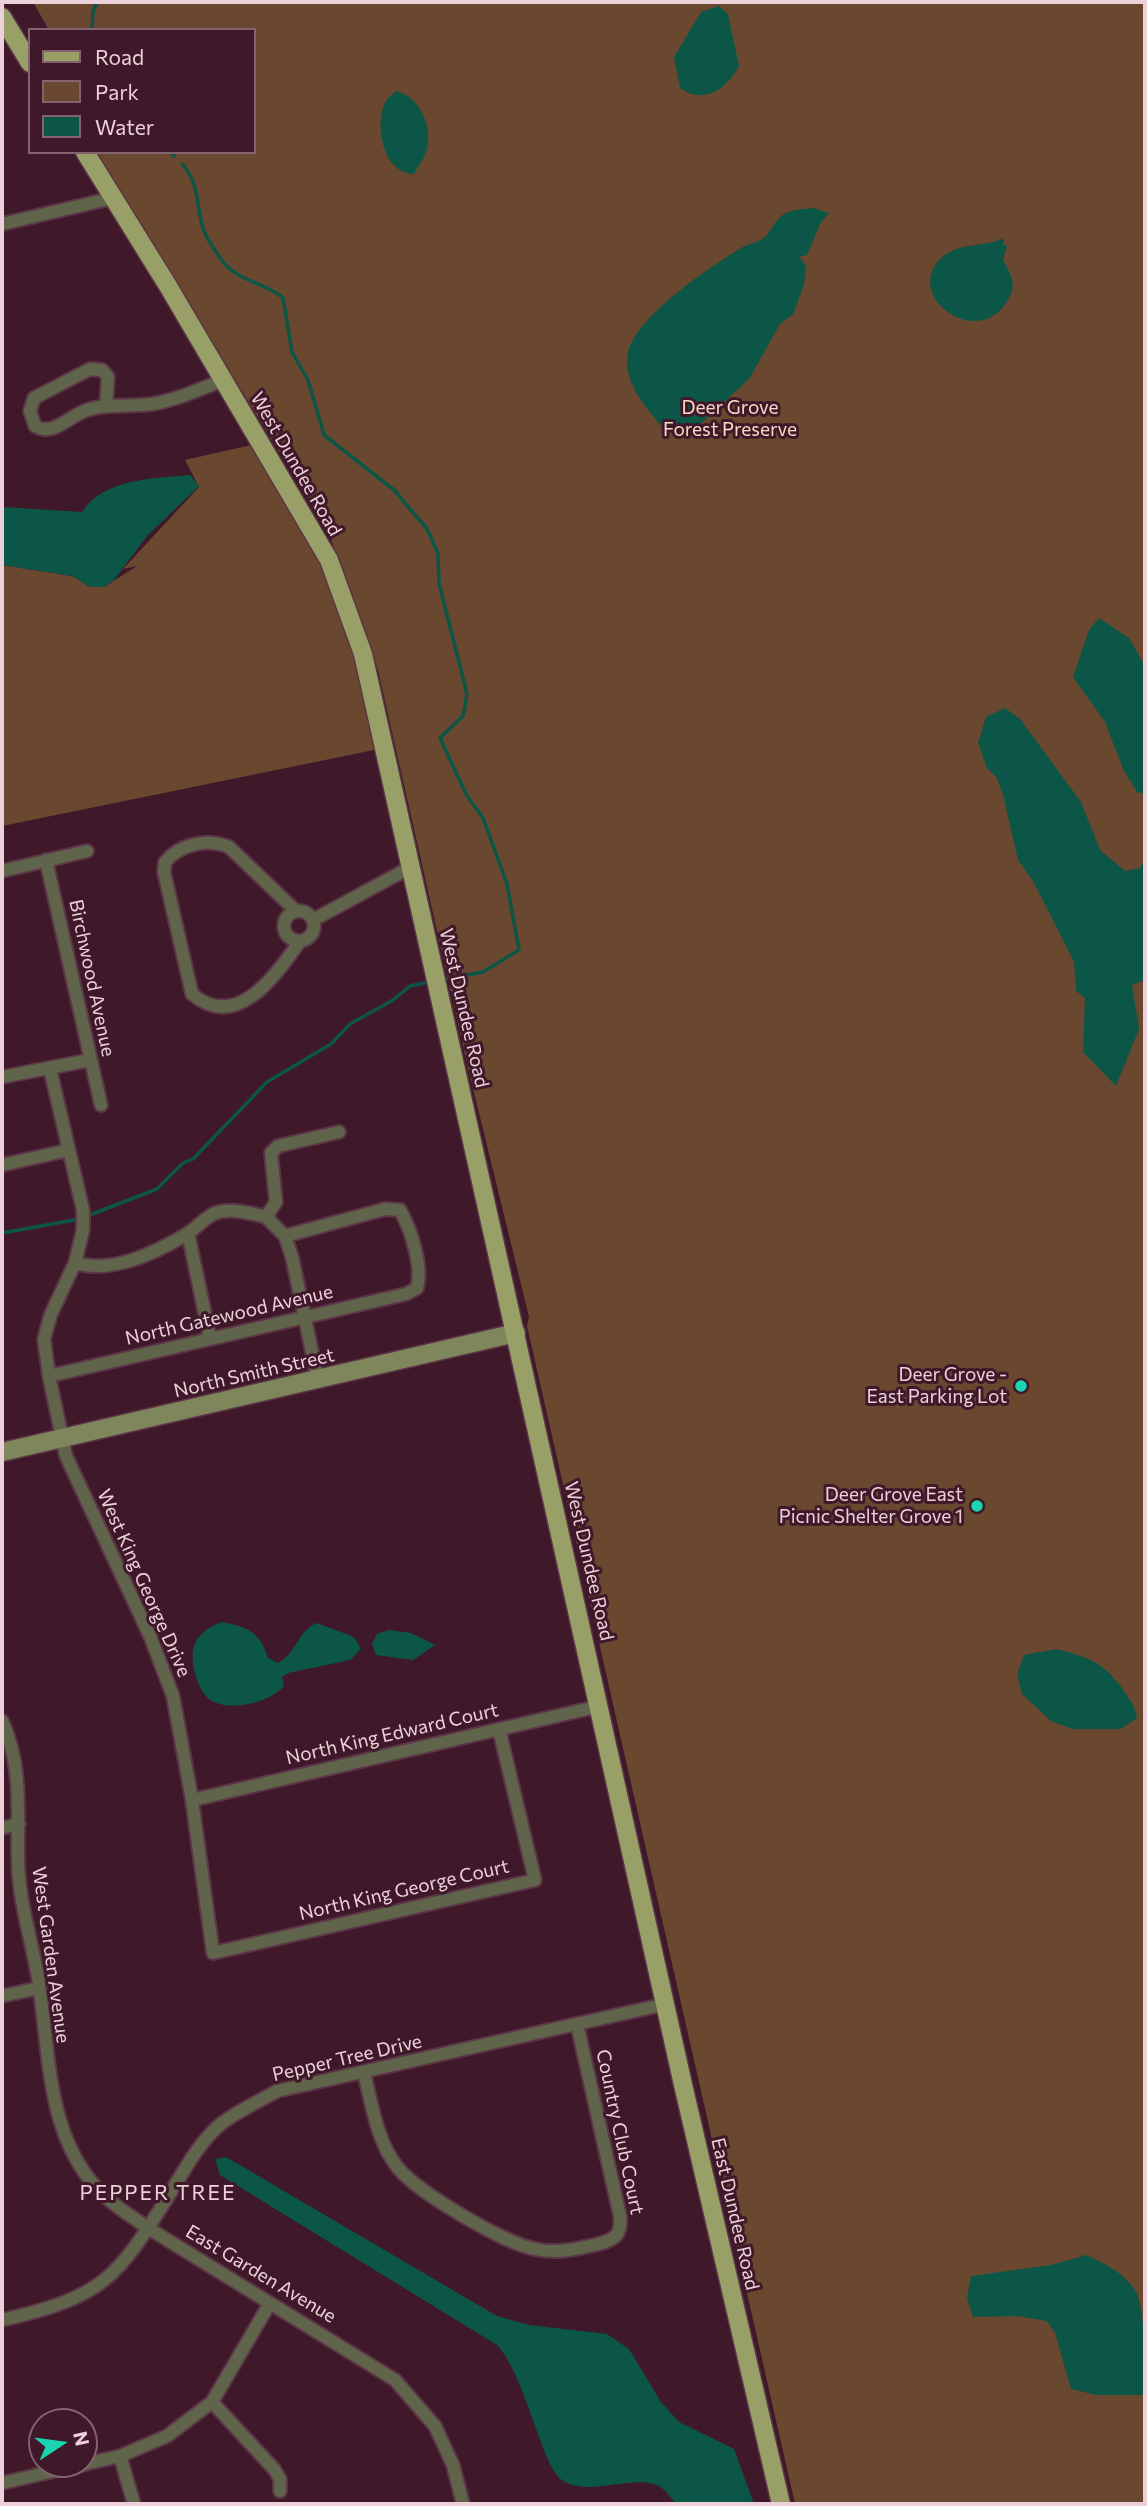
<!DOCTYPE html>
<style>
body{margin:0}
#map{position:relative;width:1147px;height:2506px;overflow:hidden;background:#3f192a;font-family:Commissioner,sans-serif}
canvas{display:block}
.frame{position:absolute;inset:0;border:4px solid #ecd1da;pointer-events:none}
.legend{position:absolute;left:28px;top:28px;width:228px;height:126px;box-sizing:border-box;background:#3f192a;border:2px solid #846370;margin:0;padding:9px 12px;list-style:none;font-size:21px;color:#ecd1da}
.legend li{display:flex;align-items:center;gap:14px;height:35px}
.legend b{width:35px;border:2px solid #846370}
.north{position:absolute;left:28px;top:2408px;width:70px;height:70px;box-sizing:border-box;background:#3f192a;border:2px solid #846370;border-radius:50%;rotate:77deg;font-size:19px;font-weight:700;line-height:28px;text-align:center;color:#ecd1da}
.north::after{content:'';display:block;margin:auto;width:24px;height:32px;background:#19d5b2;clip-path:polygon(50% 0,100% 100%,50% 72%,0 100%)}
</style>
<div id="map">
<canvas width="1147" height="2506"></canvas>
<div class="frame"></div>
<ul class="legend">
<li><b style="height:9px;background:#98a068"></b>Road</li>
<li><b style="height:19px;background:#6a472f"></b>Park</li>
<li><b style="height:19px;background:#0c5647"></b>Water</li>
</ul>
<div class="north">N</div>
</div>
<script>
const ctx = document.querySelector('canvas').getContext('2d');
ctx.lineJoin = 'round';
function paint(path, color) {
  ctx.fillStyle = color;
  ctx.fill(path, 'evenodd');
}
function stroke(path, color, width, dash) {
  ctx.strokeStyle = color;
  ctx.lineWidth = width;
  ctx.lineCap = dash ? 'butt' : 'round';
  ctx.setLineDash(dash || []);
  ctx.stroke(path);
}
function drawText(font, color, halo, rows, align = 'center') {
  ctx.font = font + ' Commissioner,sans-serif';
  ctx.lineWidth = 6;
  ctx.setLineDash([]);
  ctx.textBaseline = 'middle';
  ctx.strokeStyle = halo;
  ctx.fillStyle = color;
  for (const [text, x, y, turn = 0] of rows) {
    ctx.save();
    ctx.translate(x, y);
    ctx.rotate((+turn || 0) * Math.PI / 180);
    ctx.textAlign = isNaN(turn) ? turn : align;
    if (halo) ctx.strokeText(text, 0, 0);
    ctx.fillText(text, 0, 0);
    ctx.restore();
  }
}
const green = new Path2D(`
 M33,2H1145V2504H795L527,1326L529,1317L469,1072L378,670L328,531L95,152H254V30H49Z
 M260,443L348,614L384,748L2,826V565L72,576L90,587H104L137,566L123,569L199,487L185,460Z`);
const water = new Path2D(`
 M719,6L728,14L739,66C727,89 704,105 680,88L674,57L701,12Z
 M396,91C419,96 433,126 427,149C425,158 418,166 414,174C384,174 374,127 385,103C387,98 393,94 396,91Z
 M813,208L829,213L821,222L807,255L799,257L806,266L804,285L793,314L780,324L749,379L698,426L663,428C646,408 622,381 628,353C635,317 710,267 741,248C748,244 760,242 765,237C773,229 775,218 786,213C794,209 805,209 813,208Z
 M1004,238L1003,245L1007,246L1003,260C1012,277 1018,285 1006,303C978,348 905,299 939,260C957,241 984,248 1004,238Z
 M190,475L199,486L148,535L114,580L104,587H90L72,576L2,565V507L82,512C102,479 155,478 190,475Z
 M1099,618L1129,638L1145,666V794L1137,792L1124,771L1105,722L1073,677L1089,630Z
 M1005,708L1020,719L1081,802L1100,850L1125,871L1140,868L1145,859V980L1132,985L1139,1029L1116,1086L1083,1052L1085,998L1076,991L1074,962L1033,881L1018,860L1003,795L997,778L987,768L978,743L986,717Z
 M222,1622C248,1627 260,1632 268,1658L278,1663C297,1653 298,1630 317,1623L354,1637L361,1649L350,1660L288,1673L282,1677L284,1686C271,1702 231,1712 212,1701C198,1693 189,1661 194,1646C198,1634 210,1626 222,1622Z
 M388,1630L411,1633L435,1645L413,1660L376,1655L372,1644L377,1634Z
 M1056,1649C1088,1657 1102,1661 1122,1688C1129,1699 1135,1705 1137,1718L1121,1729H1072L1051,1721L1022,1694L1017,1674L1024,1655Z
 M226,2157L497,2316L529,2325L607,2334L629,2349L661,2402L679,2422L734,2449L754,2504H676C672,2499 667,2492 662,2488C639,2471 587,2499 562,2480C541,2465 526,2376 497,2345L220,2175L215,2159Z
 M1086,2255C1104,2263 1124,2273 1135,2290C1146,2308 1145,2372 1145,2395H1096L1071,2389L1055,2333L1047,2321L1018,2316L973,2317L967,2298L971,2276L1051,2265Z`);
const stream = new Path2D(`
 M92,30L93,10L98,2
 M171,152L174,156
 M182,164C198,180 197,205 202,225C205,237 214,249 221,259C236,282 264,281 283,298L292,352L308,380L324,435L394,490L427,529L438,553L439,583L467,694L463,716L440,738L467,796L483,818L507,884L519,950L483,972L440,980
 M87,1216L157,1189L183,1163L193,1159L267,1082L331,1044L350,1024L393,1000L410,986L429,982
 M2,1233L80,1219`);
const street = new Path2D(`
 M2,224L113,198
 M106,406L108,377L102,370L90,369L34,398L30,411L35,426C53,437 69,416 87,410C107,403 130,407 152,404C176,400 201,389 223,380
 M46,860L101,1105
 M2,871L87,851
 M296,911L229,847C207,838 180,844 165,862L164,872L192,994C237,1032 276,975 300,941
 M284 926a15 15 0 1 1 30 0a15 15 0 1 1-30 0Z
 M313,920L411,867
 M50,1069L83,1210V1230L75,1263L51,1314L44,1339L49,1376L66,1456L150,1636L173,1696L192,1800L213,1953L535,1880L499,1729
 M2,1077L90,1060
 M2,1165L69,1150
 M266,1217L285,1236L292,1257L318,1380
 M266,1217L276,1202L271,1153L278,1146L339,1132
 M188,1233L210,1338
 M75,1263C112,1274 155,1253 187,1234C196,1228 204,1219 213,1214C229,1207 250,1213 266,1217
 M49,1376L406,1294L417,1288C423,1267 411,1229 400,1210L385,1209L285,1236
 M2,1721C23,1766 17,1813 18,1862C19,1900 30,1935 37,1972C51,2050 43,2143 109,2200C121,2210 135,2219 148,2228L395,2380L435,2426L453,2465L463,2504
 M192,1800L600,1706
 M2,1828L19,1824
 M2,1996L39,1988
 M364,2073C372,2105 377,2142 398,2168C417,2192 505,2244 535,2249C556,2254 577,2249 598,2244C615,2240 622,2234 620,2216L577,2024
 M2,2320C108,2296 118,2276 174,2187C187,2165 202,2139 222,2123C238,2111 259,2101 277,2091L666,2004
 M212,2402L274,2469L280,2479V2491
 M120,2456L134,2504
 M2,2483L120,2456L167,2436L212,2402L270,2303`);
const secondary = new Path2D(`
 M2,1452L516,1333`);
const primary = new Path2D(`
 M2,17L30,63
 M85,152L168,286L329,560L363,654L684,2089L781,2504`);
const markers = [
 [1021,1386,7,"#19d5b2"],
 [977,1506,7,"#19d5b2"]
];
const parkNames = [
 ["Deer Grove",730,408],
 ["Forest Preserve",730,430]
];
const streetNames = [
 ["West Dundee Road",296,464,60],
 ["Birchwood Avenue",92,978,78],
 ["West Dundee Road",464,1008,77],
 ["North Gatewood Avenue",229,1315,-13],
 ["North Smith Street",254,1373,-13],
 ["West Dundee Road",589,1561,77],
 ["West King George Drive",144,1583,66],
 ["North King Edward Court",392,1734,-13],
 ["North King George Court",404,1890,-13],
 ["West Garden Avenue",51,1955,82],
 ["Pepper Tree Drive",347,2058,-13],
 ["Country Club Court",620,2132,78],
 ["East Dundee Road",735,2214,77],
 ["East Garden Avenue",261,2274,31]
];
const poiNames = [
 ["Deer Grove -",1007,1375],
 ["East Parking Lot",1007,1397],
 ["Deer Grove East",963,1495],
 ["Picnic Shelter Grove 1",963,1517]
];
const neighbourhoodNames = [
 ["PEPPER TREE",158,2193]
];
paint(green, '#6a472f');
paint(water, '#0c5647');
stroke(stream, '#0c5647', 3.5);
stroke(street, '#5b3646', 16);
stroke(secondary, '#5b3646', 21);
stroke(primary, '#5b3646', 21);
stroke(street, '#60644a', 12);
stroke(secondary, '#80865b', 18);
stroke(primary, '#98a068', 18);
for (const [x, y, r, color] of markers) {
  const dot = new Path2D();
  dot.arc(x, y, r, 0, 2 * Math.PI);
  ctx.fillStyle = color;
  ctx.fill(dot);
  stroke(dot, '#3f192a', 2.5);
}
drawText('19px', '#fad8c2', '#3f192a', parkNames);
drawText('19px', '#ecd1da', '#3f192a', streetNames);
drawText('19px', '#ecd1da', '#3f192a', poiNames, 'right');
ctx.letterSpacing = '2px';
drawText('21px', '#ecd1da', '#3f192a', neighbourhoodNames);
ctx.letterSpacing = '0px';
</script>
